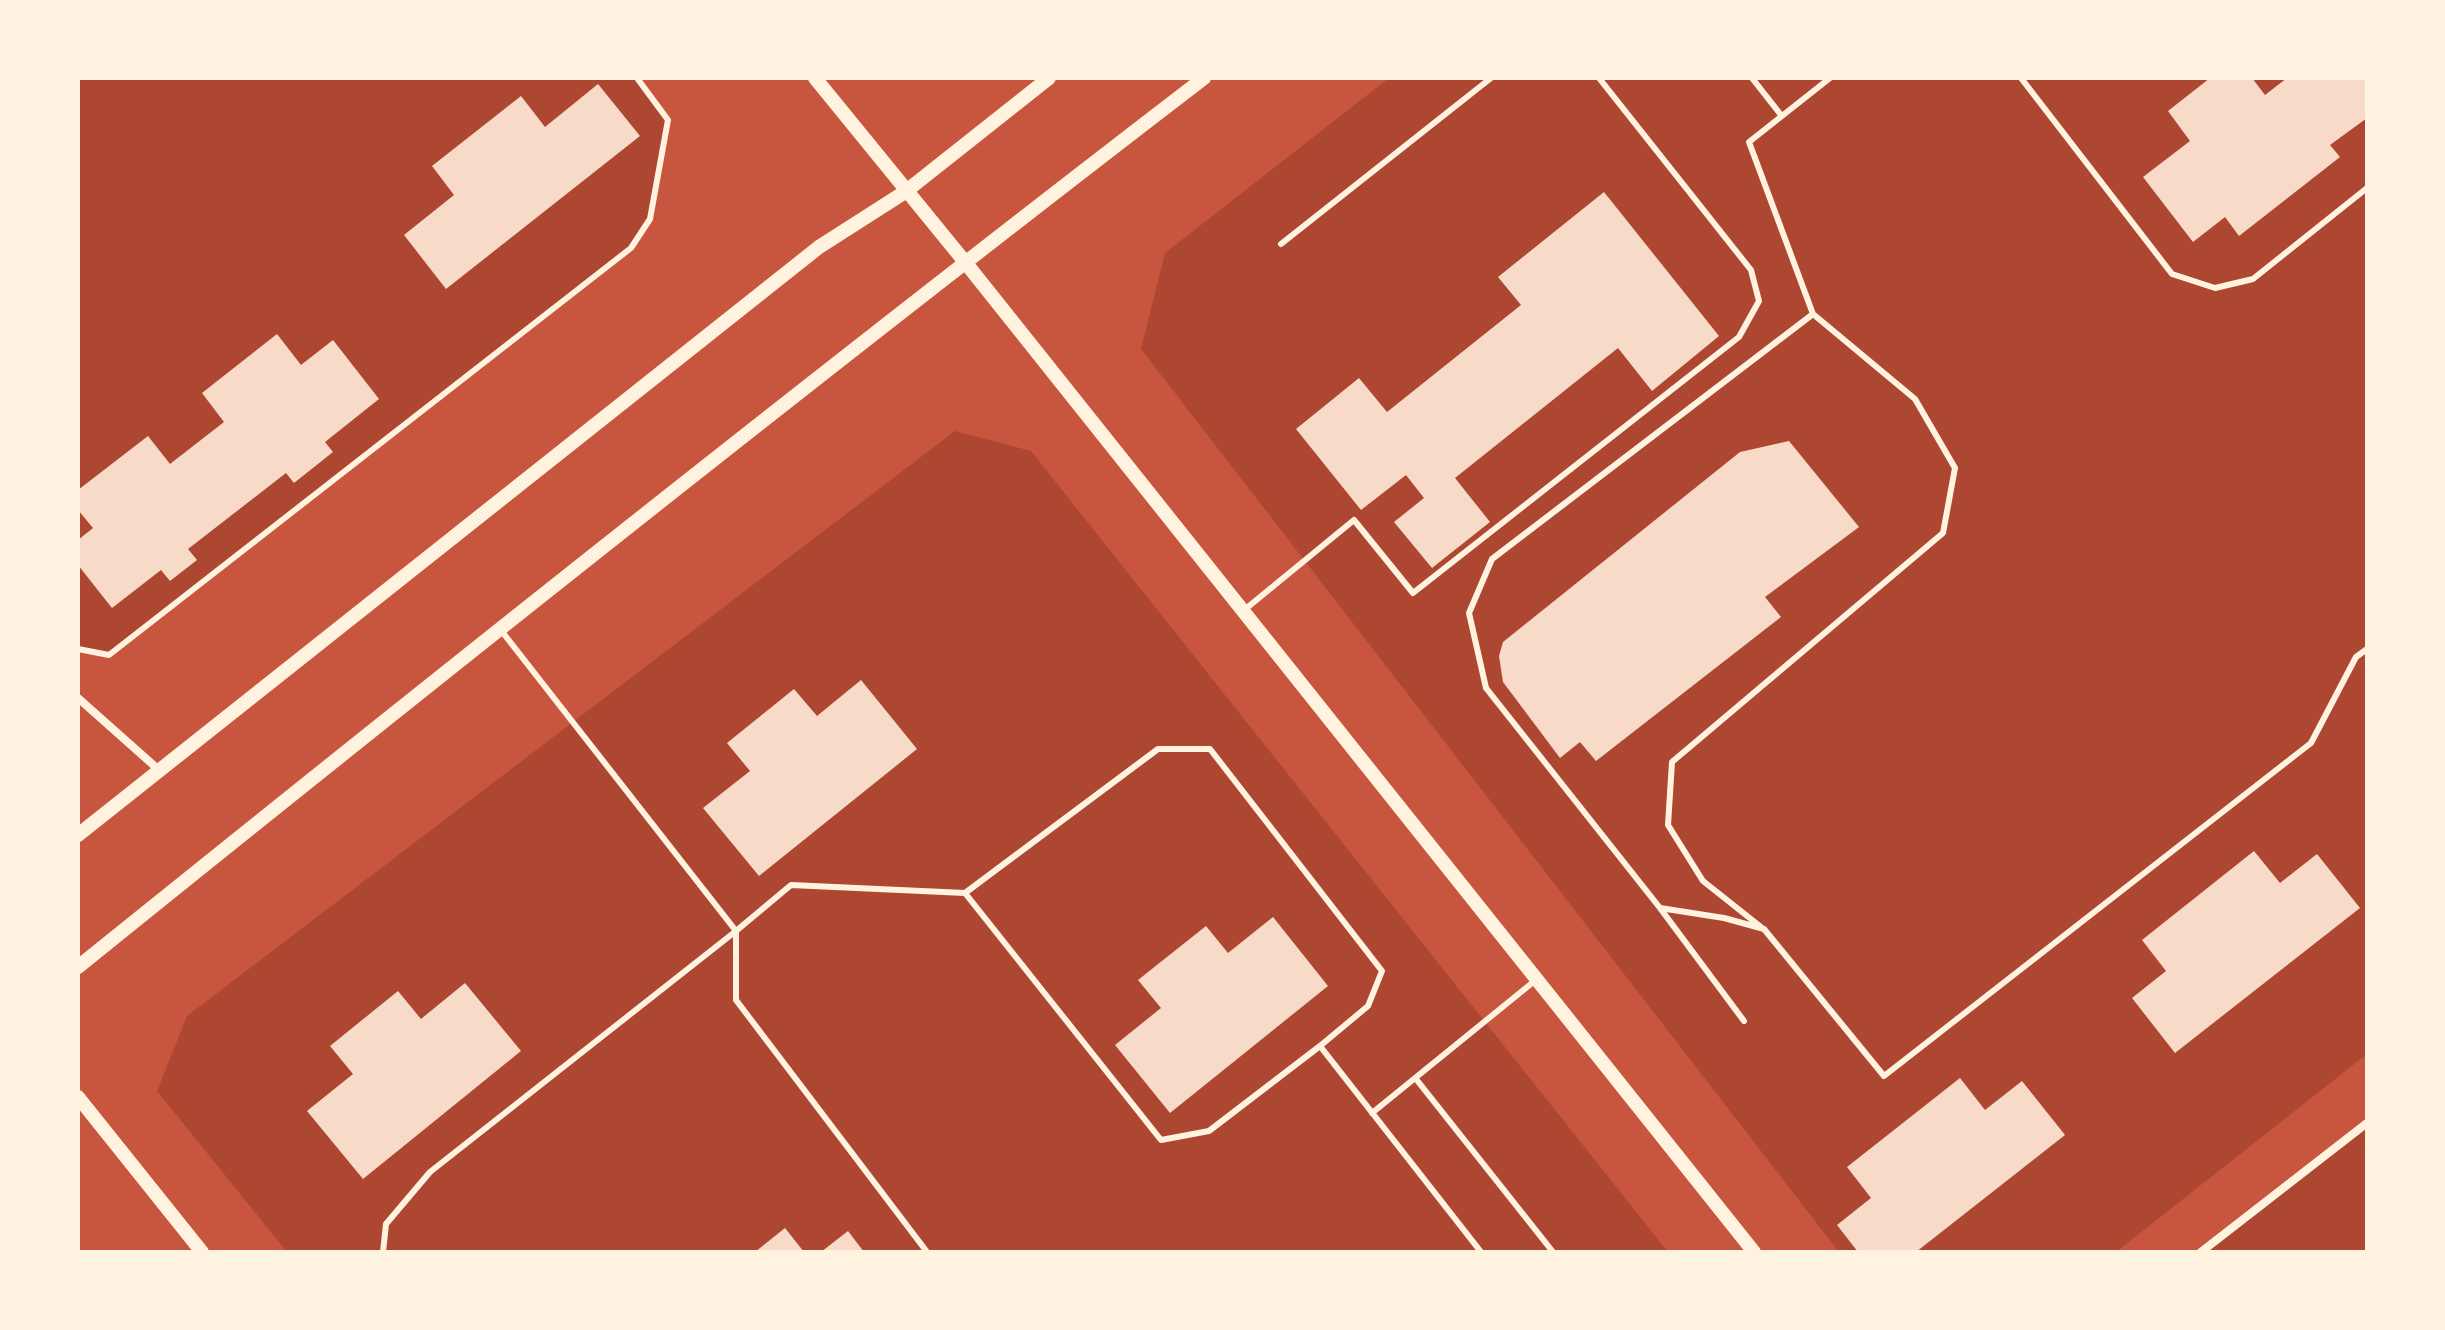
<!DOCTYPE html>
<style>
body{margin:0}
#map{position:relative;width:2445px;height:1330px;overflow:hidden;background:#c8553d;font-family:"DejaVu Sans",sans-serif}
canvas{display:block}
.frame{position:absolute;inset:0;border:80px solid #fff3e0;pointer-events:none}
</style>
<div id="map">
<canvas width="2445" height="1330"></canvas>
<div class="frame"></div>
</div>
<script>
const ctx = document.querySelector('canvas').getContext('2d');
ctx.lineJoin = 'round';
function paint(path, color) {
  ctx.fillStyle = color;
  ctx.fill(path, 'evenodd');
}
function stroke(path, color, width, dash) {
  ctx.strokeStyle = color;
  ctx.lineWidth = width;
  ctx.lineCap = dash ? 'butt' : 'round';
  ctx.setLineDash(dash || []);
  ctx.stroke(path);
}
const green = new Path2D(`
 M78,78H637L668,120L650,219L628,251L109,655L78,649Z
 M1389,78H2367V1054L2116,1252H1839L1141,349L1165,253Z
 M955,431L1031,451L1668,1252H287L157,1091L187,1016Z
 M2367,1123V1252H2201Z`);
const building = new Path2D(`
 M2210,78H2252L2265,95L2287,78H2367V118L2330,145L2340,157L2239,236L2225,217L2193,242L2143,177L2190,141L2168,111Z
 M598,84L640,136L446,289L404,235L454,195L432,166L521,96L545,127Z
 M1604,192L1719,336L1652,391L1618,348L1455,478L1490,522L1432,568L1394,522L1424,498L1406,475L1361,510L1296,429L1359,378L1387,412L1521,305L1498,277Z
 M277,334L301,365L333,340L379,399L325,442L333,452L294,483L286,473L188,549L197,560L170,581L161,570L112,608L78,565V540L93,528L78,510V490L148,436L170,464L224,422L202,393Z
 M1789,441L1859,527L1765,597L1781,617L1596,761L1580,742L1560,758L1503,682L1499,656L1503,642L1740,452Z
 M861,680L917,749L759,876L703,808L750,771L727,743L794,689L817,716Z
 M2254,851L2280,883L2317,854L2360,908L2175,1053L2132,998L2166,971L2142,940Z
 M1273,917L1328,986L1170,1113L1115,1045L1161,1008L1138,980L1206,926L1228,953Z
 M465,983L521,1051L363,1179L307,1111L353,1074L330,1046L398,991L421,1019Z
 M1960,1078L1985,1110L2022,1081L2065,1135L1916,1252H1858L1837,1225L1871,1198L1847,1167Z
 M785,1228L804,1252H755Z
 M848,1231L864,1252H821Z`);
const service = new Path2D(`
 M1752,78L1781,115
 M1830,78L1749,142L1813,314L1492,559L1469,613L1486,688L1660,908L1724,918L1764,929L1884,1076L2311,743L2356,657L2367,649
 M2021,78L2172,274L2215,288L2253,279L2367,188
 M1281,244L1491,78
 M1243,611L1354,520L1413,593L1739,337L1759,301L1751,270L1599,78
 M500,629L736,931V1000L927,1252
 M78,649L109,655L631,248L650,219L668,120L637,78
 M965,893L1161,1140L1209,1131L1320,1046
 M1660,908L1744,1021
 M1761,927L1703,881L1668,825L1672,762L1943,533L1955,468L1915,399L1813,314
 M1416,1079L1553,1252
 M1372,1113L1537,979
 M383,1252L386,1224L430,1172L736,931L791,885L965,893L1158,749H1210L1382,971L1368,1006L1320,1046L1481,1252`);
const minor = new Path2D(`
 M78,698L159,770
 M2201,1252L2367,1123`);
const tertiary = new Path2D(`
 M815,78L965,262L1754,1252
 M78,835L819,247L905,192L1049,78
 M78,967C450,667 825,369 1204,78
 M78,1097L202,1252`);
paint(green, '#ae4732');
paint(building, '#f7dbc8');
stroke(service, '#fff3e0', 6);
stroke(minor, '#fff3e0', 8);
stroke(tertiary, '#fff3e0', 14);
</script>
